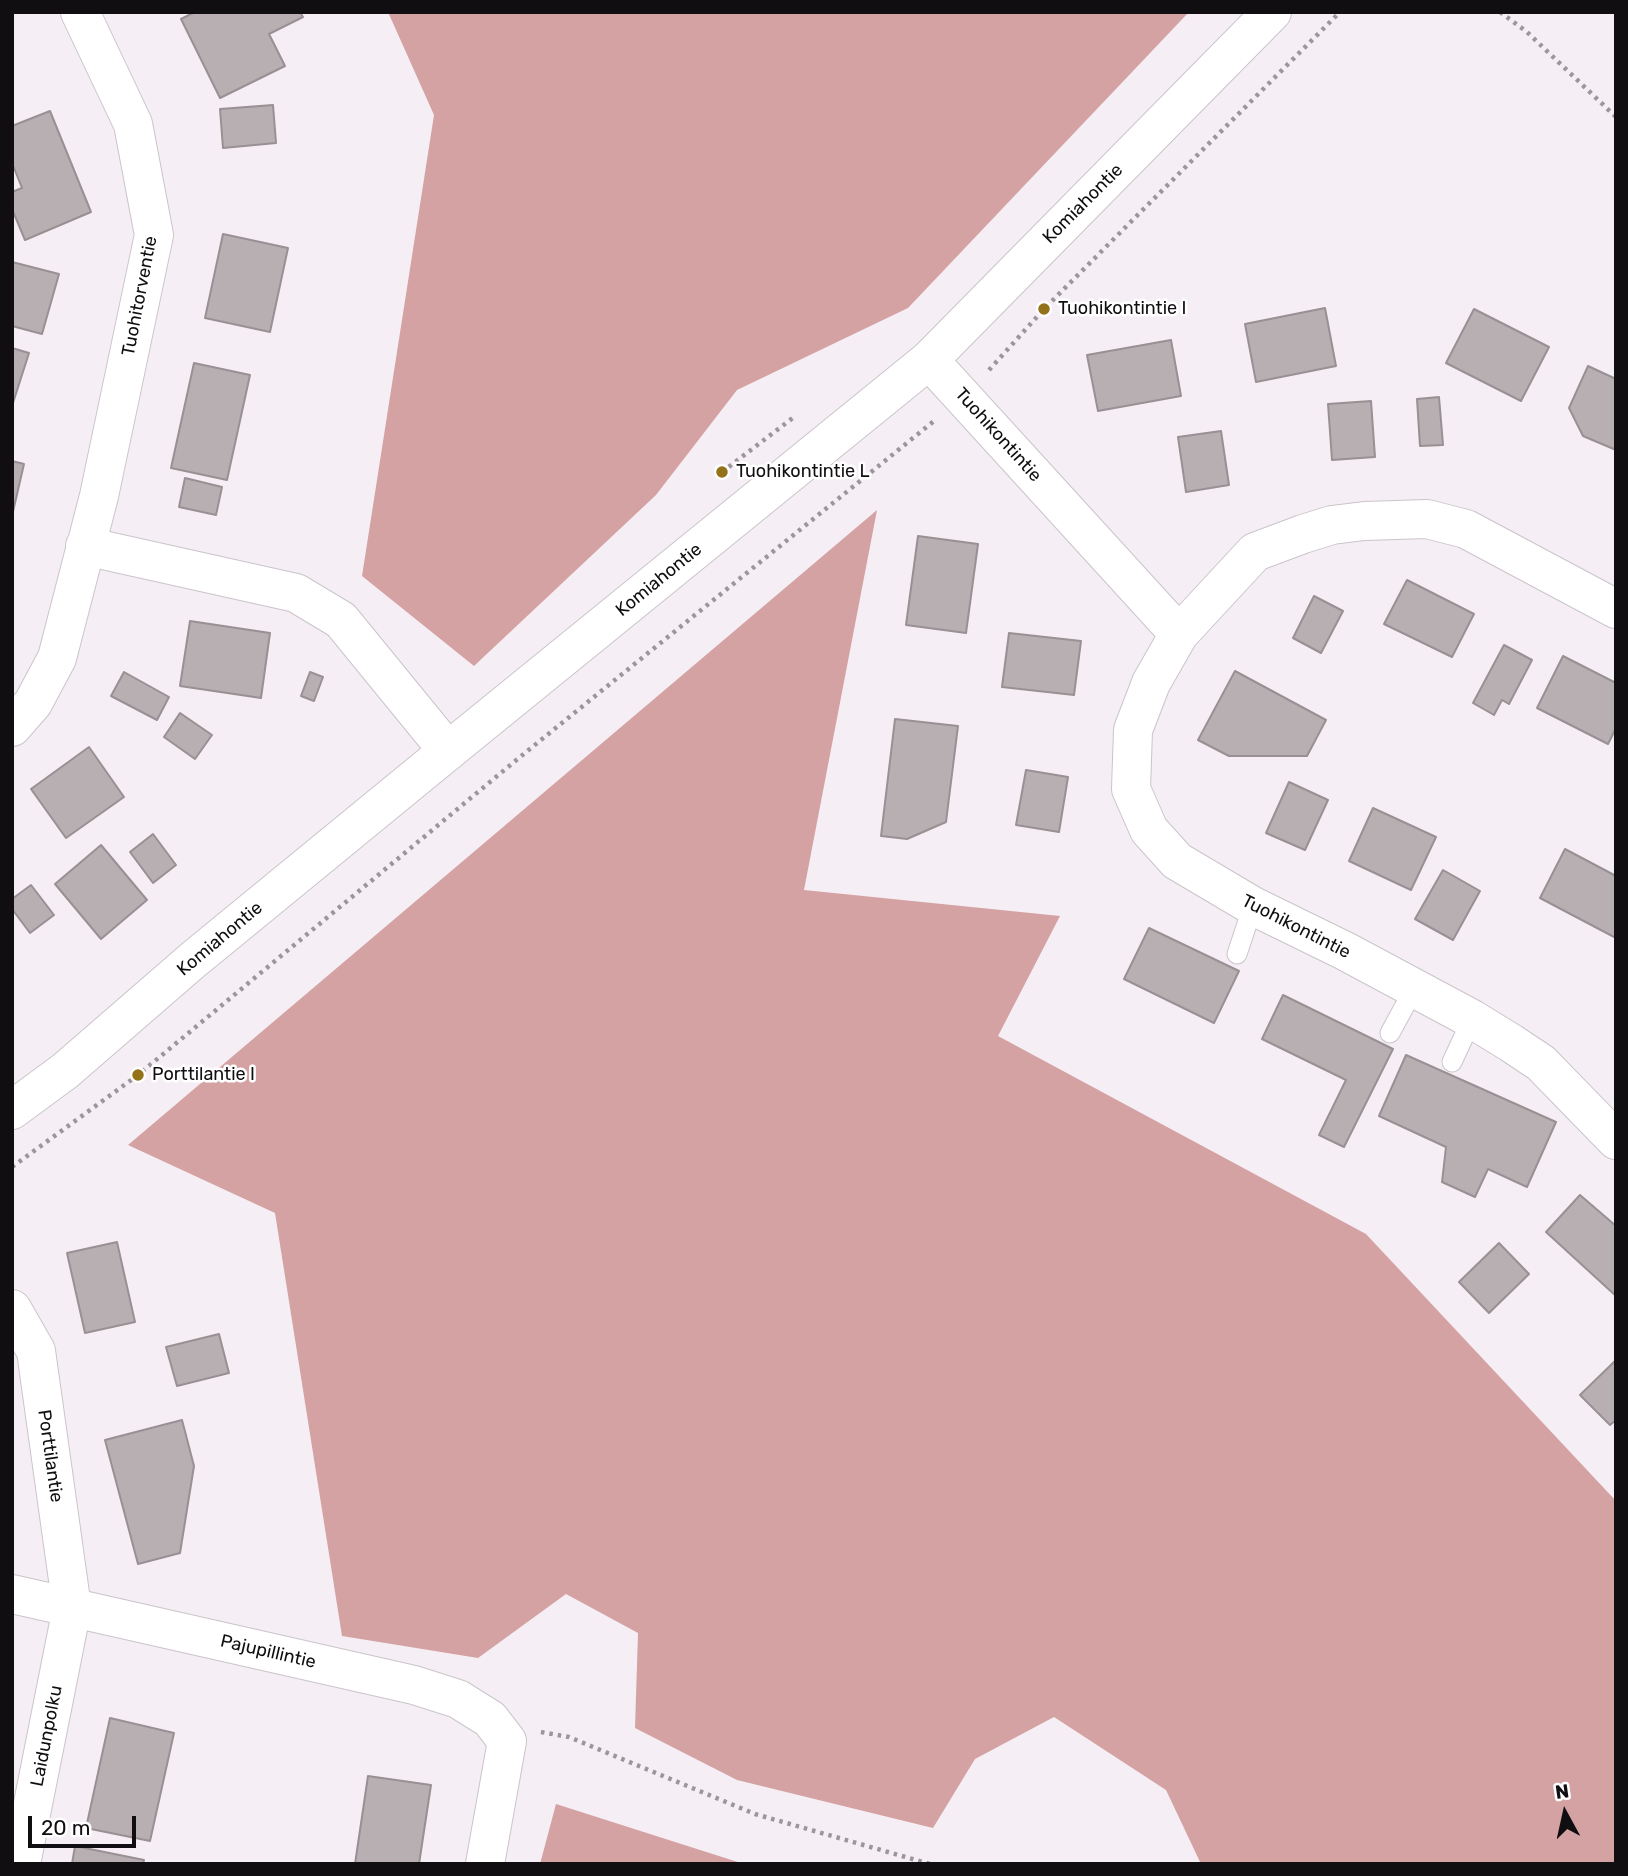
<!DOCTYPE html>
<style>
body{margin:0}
#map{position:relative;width:1628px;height:1876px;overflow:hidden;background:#f5eef4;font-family:Rubik,sans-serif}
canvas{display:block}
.frame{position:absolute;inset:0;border:14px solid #100e10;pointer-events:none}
.north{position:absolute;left:1530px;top:1778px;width:70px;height:70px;-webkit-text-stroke:5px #fff;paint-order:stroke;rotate:352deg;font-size:19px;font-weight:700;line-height:28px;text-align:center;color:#100e10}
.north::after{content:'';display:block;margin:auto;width:24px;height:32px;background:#100e10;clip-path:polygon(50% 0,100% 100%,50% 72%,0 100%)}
.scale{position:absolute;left:28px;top:1816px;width:108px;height:32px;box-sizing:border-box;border:4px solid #100e10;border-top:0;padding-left:9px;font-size:21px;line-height:24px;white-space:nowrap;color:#100e10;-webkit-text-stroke:5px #fff;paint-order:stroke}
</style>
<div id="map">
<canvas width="1628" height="1876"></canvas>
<div class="frame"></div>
<div class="north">N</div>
<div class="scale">20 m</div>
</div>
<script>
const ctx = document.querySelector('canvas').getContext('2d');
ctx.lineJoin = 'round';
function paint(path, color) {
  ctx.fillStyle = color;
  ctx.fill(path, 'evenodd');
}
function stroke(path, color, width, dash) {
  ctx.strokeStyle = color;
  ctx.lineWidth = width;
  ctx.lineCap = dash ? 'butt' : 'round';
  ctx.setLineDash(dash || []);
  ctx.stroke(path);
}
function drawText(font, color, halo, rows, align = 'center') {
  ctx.font = font + ' Rubik,sans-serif';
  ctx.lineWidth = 5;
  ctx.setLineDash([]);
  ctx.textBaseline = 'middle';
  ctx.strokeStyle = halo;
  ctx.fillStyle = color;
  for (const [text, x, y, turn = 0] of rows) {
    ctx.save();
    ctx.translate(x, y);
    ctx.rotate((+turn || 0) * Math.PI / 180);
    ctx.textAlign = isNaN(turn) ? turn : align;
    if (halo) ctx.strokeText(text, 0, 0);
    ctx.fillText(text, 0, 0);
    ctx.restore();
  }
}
const forest = new Path2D(`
 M388,12H1189L908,308L737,390L656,495L474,666L362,576L434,115Z
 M877,510L804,890L1060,916L998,1036L1366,1234L1616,1501V1864H1201L1166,1790L1054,1717L975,1759L933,1828L737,1780L635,1728L638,1633L566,1594L478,1658L342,1636L275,1213L128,1145Z
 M556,1804L744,1864H540Z`);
const building = new Path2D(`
 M195,12H300L303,17L269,34L285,66L220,98L181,19Z
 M273,105L276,143L223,148L220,109Z
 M50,111L91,212L25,240L12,209V192L22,188L12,163V126Z
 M223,234L288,248L270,332L205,318Z
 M12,262L59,274L42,334L12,326Z
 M1325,308L1336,366L1256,382L1245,324Z
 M1474,309L1549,347L1521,401L1446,363Z
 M1171,340L1181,396L1098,411L1087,355Z
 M12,348L29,353L13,403L12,402Z
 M194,363L250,375L227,480L171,468Z
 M1588,366L1616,379V450L1583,436L1569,408Z
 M1439,397L1443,445L1420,446L1417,399Z
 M1371,401L1375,457L1332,460L1328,404Z
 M1221,431L1229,485L1186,492L1178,437Z
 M12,461L24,464L12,516Z
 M185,478L222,487L216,515L179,507Z
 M918,536L978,544L966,633L906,625Z
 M1407,580L1474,614L1452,657L1384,624Z
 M1314,596L1343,611L1321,653L1293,638Z
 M190,621L270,633L261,698L180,686Z
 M1009,633L1081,641L1074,695L1002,687Z
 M1504,645L1532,660L1509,704L1502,700L1494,715L1473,703Z
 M1563,656L1616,683V728L1608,744L1537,708Z
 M1235,671L1326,720L1307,756H1229L1198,740Z
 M124,672L169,697L157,720L111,696Z
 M310,672L323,677L314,701L301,696Z
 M180,713L212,735L195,759L164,737Z
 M895,719L958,726L946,822L907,839L881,836Z
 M89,747L124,797L66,838L31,789Z
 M1026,770L1068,777L1059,832L1016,825Z
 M1289,782L1328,800L1305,850L1266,833Z
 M1373,808L1436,837L1411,890L1349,861Z
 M153,834L176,865L153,883L130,852Z
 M101,845L147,900L101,939L55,884Z
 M1565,849L1616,876V938L1540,898Z
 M1443,870L1480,891L1453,940L1415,919Z
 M31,885L54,915L30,933L12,909V899Z
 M1149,928L1239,971L1214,1023L1124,979Z
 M1283,995L1393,1049L1344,1147L1319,1135L1346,1080L1262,1039Z
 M1406,1055L1556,1122L1527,1187L1488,1169L1475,1197L1442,1182L1446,1147L1379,1116Z
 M1580,1195L1616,1226V1296L1546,1232Z
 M117,1242L135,1322L85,1333L67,1253Z
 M1499,1243L1529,1274L1489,1313L1459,1282Z
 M219,1334L229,1373L177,1386L166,1347Z
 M1616,1360V1420L1610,1425L1580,1395Z
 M182,1420L194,1466L180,1553L138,1564L105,1440Z
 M110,1718L174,1733L150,1841L86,1828Z
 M368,1776L431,1785L419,1864H355Z
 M75,1846L144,1860L143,1864H72Z`);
const path = new Path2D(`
 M1500,12L1527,32L1616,117
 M989,370L1044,309L1340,12
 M722,472L794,417
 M12,1167L138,1075L520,757L934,421
 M541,1732L569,1737L755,1814L930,1864`);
const service = new Path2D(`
 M1237,954L1253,906
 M1390,1033L1414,989
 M1452,1062L1472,1019`);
const minor = new Path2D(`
 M929,360L1179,634
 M85,546L296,593L341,620L448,751
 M1616,609L1466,529L1427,519L1364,521L1332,525L1303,534L1255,552L1179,634L1151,683L1133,730L1131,789L1149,830L1177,861L1253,906L1345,951L1472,1019L1511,1043L1541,1063L1616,1140
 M12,727L33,703L57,658L99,496L154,235L133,124L80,12
 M12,1309L36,1351L72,1608L21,1864
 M12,1594L414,1685L458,1699L490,1719L507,1741L485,1864`);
const tertiary = new Path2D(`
 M12,1110L65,1071L193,960L448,751L929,360L1272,12`);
const markers = [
 [1044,309,7,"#937219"],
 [722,472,7,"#937219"],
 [138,1075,7,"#937219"]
];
const streetNames = [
 ["Komiahontie",1083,204,-45],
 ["Tuohitorventie",140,296,-79],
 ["Tuohikontintie",998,435,48],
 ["Komiahontie",659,580,-39],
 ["Tuohikontintie",1296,927,27],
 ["Komiahontie",220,939,-40],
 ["Porttilantie",50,1456,82],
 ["Pajupillintie",268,1652,13],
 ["Laidunpolku",47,1736,-79]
];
const poiNames = [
 ["Tuohikontintie I",1058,309],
 ["Tuohikontintie L",736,472],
 ["Porttilantie I",152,1075]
];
paint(forest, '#d4a2a3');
paint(building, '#b8afb2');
stroke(building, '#989093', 2);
stroke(service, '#cbc4ca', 21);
stroke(minor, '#cbc4ca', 40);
stroke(tertiary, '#cbc4ca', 40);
stroke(path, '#9b969b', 4.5, [3.5, 5]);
stroke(service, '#fff', 19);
stroke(minor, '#fff', 38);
stroke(tertiary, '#fff', 38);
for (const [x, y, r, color] of markers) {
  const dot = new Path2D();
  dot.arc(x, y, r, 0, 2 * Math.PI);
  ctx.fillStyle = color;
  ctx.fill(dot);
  stroke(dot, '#fff', 2.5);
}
drawText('18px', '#100e10', '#fff', streetNames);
drawText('18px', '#100e10', '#fff', poiNames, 'left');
</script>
